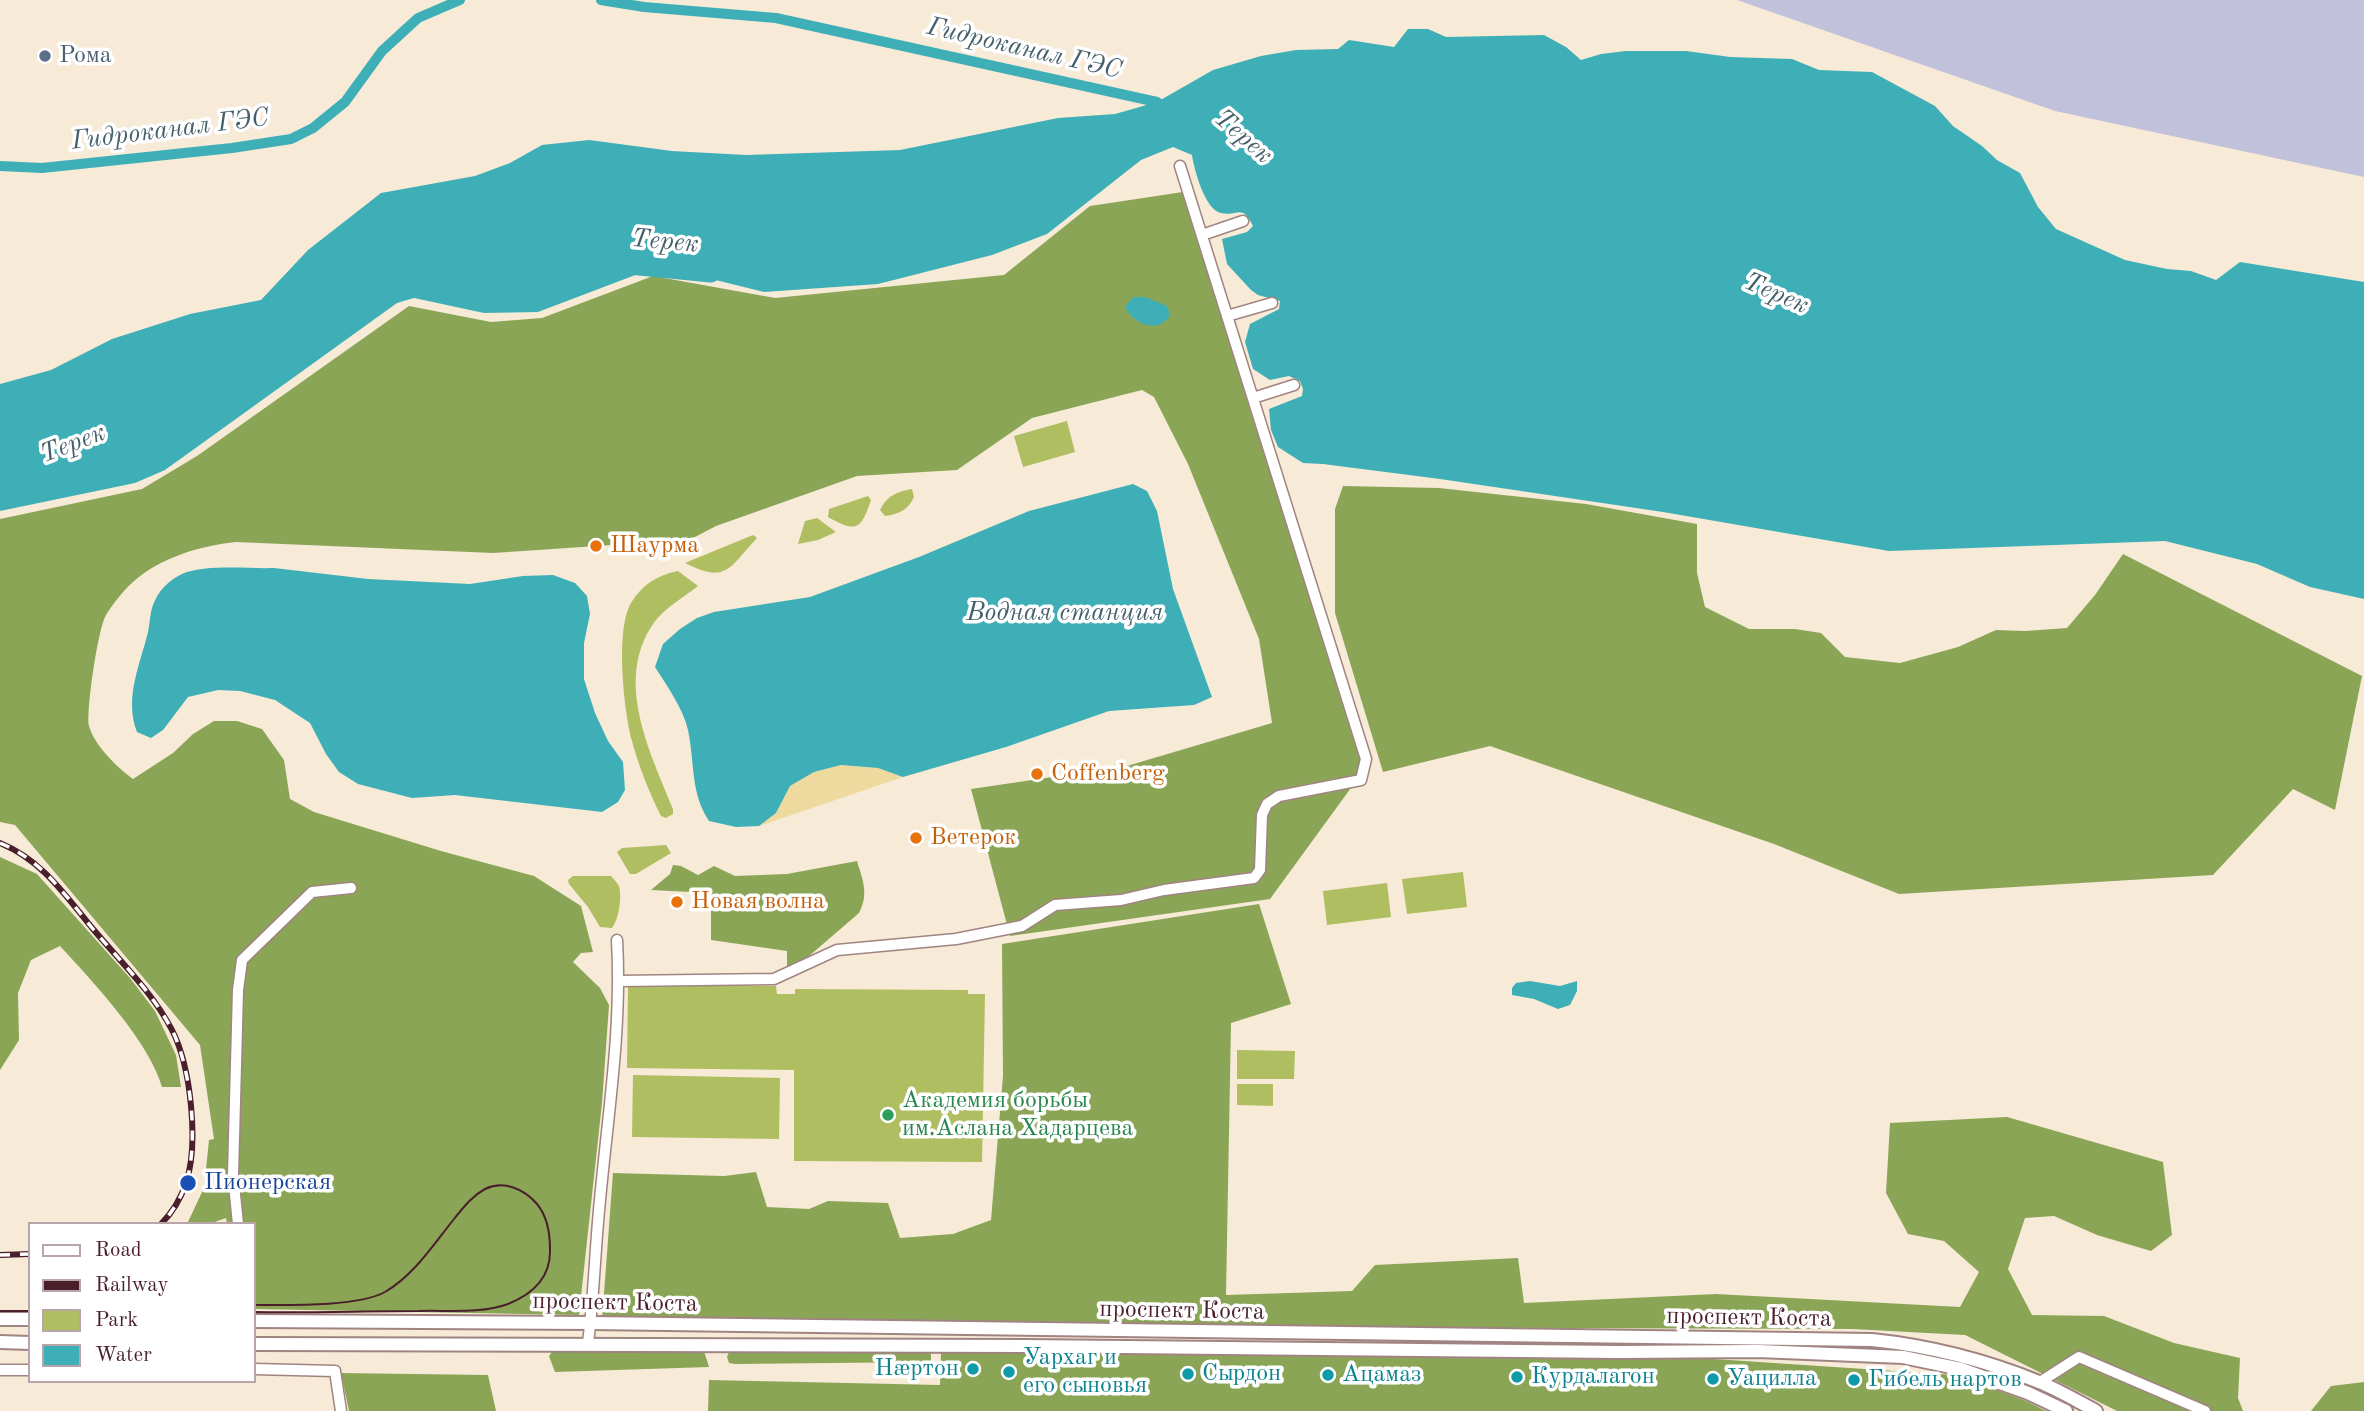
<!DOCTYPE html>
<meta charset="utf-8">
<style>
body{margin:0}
#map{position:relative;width:2364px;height:1411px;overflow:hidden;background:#f7ead7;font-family:"Old Standard TT",serif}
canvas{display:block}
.legend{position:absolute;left:28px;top:1222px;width:228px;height:161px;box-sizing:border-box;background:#fff;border:2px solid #b7a5aa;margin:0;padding:9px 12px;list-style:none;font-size:21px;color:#4a1f2b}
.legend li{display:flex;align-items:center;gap:14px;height:35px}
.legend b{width:35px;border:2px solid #b7a5aa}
</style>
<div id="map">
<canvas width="2364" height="1411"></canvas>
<ul class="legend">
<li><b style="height:9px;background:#fff"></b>Road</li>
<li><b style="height:9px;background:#4a1f2b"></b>Railway</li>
<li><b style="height:19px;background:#afbe61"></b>Park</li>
<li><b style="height:19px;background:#3eafb7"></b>Water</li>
</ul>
</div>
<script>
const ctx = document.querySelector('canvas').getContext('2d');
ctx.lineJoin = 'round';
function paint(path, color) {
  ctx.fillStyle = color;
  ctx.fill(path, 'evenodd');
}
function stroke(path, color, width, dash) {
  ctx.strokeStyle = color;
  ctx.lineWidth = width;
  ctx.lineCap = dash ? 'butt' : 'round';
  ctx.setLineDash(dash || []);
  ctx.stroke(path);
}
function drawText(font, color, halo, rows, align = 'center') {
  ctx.font = font + ' "Old Standard TT",serif';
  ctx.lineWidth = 7;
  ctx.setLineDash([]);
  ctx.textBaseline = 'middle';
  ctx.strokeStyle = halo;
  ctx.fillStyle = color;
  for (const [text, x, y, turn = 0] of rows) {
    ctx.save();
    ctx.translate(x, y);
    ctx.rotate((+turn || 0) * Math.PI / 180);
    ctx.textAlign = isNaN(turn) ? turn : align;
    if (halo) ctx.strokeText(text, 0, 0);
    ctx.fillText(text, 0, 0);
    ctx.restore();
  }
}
const industrial = new Path2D(`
 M1737,0H2364V177L2055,111Z`);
const green = new Path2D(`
 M1067,421L1075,452L1023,467L1014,436Z
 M912,489L914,497C908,510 899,514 885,516L880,510C887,496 896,492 912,489Z
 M868,496L871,500C861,530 856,533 828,517L829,509Z
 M817,518L836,532L818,540L798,544L805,521Z
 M753,535L757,538C729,568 727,584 685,563Z
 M678,571L698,586C684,597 663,609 653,624C614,681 650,752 673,809V814L666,818L661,816C649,792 639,767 632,741C624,711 615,630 631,603C642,585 657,575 678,571Z
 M666,845L671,853L636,874H630L617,852L622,848Z
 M1463,872L1467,907L1407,914L1402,879Z
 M573,876H611C613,878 618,884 619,886C622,897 619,919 612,928L600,927L588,907L569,884L568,880Z
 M1387,883L1391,917L1327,925L1323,891Z
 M628,985L776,986L777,994H795V989L968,990V994H985L982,1162L794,1161V1070L627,1068Z
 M1237,1050L1295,1051L1294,1079H1237Z
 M633,1075L780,1078L779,1139L632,1137Z
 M1237,1084H1273V1106L1237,1105Z`);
const forest = new Path2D(`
 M1183,192L1364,770L1270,899L1010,936L971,789L1127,766L1272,723L1259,639L1188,464L1154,397L1142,390L1032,418L957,470L857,476L716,526L674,548L642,549L612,545L493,553L236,542C200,546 161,557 133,582C123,591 112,605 106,615C98,628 86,711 89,726C94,745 118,768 133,779L173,753L193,734L214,721H237L262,729L284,760L290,799L314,812L441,851L534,876L581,906L593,952L581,953L573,962L600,988L609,1005L602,1103L579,1315L254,1309V1224H227L226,1218L209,1224H187L204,1188L209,1140L214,1139L200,1045L15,825L0,822V519L142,489L197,456L409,306L491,322L542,318L653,276L775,298L1004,275L1090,206Z
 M1343,486L1439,488L1586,504L1697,524V573L1705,607L1749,629H1795L1821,633L1845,657L1900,663L1958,647L1996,630L2025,631L2067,628L2095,595L2123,554L2362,676L2335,810L2293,789L2213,875L1899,894L1774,844L1490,746L1383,772L1335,613V509Z
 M0,857L37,874L130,978L155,1011L176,1055L181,1087H162C149,1041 92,981 60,946L31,960L18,993L19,1040L0,1070Z
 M857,861C863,881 869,894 859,913L787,975V951L711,940V893L651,890L670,874L673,865L681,866L698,875L714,866L735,876L787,874Z
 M1259,904L1291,1004L1231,1023L1226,1295L1352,1291L1375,1265L1518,1258L1524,1303L1716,1294L1960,1307L1979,1272L1944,1241L1908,1234L1886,1193L1890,1123L2007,1117L2163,1162L2172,1235L2151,1251L2097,1235L2054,1216L2025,1218L2008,1269L2032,1315L2104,1316L2174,1343L2240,1358L2238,1398L2243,1411H2117L1965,1335L1852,1329L1226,1327L602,1320L613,1173L724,1176L756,1172L767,1207L809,1209L828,1201L888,1203L900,1238L953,1234L991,1220L1003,1076L1002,944Z
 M557,1350L704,1351L709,1367L555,1372L549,1356L552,1352Z
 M733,1351L928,1353L931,1354V1361L928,1362L735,1364L729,1363L727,1357L729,1352Z
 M941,1352H1306L1699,1358L1955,1375L2024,1400L2046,1411H708L709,1380L940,1385Z
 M341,1373L488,1375L496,1411H349Z
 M2364,1382V1411H2311L2331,1386Z`);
const sand = new Path2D(`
 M841,765L878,768L903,777L759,826L776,813L790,786L814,772Z`);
const water = new Path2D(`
 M1408,29H1428L1446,37L1544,35L1566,47L1581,60L1601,54L1626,51H1686L1730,57L1792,59L1819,70L1872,72L1935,106L1953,126L1982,146L1997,160L2020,173L2038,207L2056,229L2125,260L2167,269L2191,271L2216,280L2240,262L2364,282V599L2310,587L2257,564L2165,541L1889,551L1663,512L1440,479L1323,464L1303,463L1278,447L1271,430L1269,409L1302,396L1303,389L1300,381L1289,376L1270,380L1253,369L1245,342L1250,324L1279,309L1280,301L1258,295L1251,290L1227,264L1222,239L1247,232L1253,226C1241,203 1239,217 1221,213C1205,210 1194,169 1192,155L1173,147L1141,160L1047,234L992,255L878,284L764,292L659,266L538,312L484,313L414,298L397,303L165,470L135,483L0,511V384L51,370L112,339L190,314L261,300L308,250L381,193L475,176L510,163L542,145L589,140L672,151L746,155L900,150L1058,118L1115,114L1157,102L1213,70L1261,56L1296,50L1338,49L1349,40L1394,47Z
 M1133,297H1145L1167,306L1170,315C1159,335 1133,324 1125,307Z
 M1133,484L1147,491L1157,511L1173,589L1212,697L1194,705L1109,711L1006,747L903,777L878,768L841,765L814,772L790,786L776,813L759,826L736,827L709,821C690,792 695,763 688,730C683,708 667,686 655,667L663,644L680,629L697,618L714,612L810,597L919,557L1029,511Z
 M274,568L368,579L470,584L523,576L553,575L575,583L587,596L590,614L584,643V679L595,713L608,741L623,762L625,790L618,802L602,812L455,795L412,798L358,784L339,772L326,754L310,723L275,700L240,691L218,690L188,697L163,730L151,738L137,732C124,698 140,665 148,632C150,623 150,613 153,605C158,591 169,580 182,574C205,564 249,569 274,568Z
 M1530,981L1560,986L1577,981V991L1570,1005L1558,1009L1534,999L1512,995V988L1516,983Z`);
const canal = new Path2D(`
 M601,0L644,7L776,18L1157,102L1167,109
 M0,166L42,168L232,148L291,139L313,128L345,102L382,51L418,18L460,0`);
const river = new Path2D(`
 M629,265L711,273`);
const minor = new Path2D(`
 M1202,235L1243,221
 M1227,316L1272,303
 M1253,398L1294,385
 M620,981L774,979L837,950L956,939L1022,926L1055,905L1121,900L1164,890L1254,878L1260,870L1262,815L1267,804L1279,796L1361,780L1366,759L1180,166
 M238,1224L233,1175L238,990L242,960L312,892L351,888
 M588,1343C594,1296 595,1248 600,1200C608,1113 622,1028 617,940
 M254,1369L335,1371L341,1411
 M0,1370H30
 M2040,1382L2079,1357L2205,1411`);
const major = new Path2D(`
 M0,1319H30
 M254,1321L590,1323L1872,1340C1930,1346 1985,1360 2039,1382C2059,1390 2077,1401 2096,1411
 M0,1342L30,1343
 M254,1344L1025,1346L1619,1352L1758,1351L1903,1357L1961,1369L2028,1393L2066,1411`);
const tram = new Path2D(`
 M254,1305C286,1305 358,1307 385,1292C414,1275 434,1244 454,1219C463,1208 472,1196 485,1189C504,1180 524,1189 537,1204C547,1216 550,1234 550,1249C551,1277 533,1294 508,1304C481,1314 447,1310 419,1311C364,1311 309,1313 254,1312
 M0,1311H30`);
const rail = new Path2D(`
 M0,843C42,860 65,895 93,929C120,961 153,993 172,1030C191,1067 199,1144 186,1183C181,1198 172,1213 161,1224
 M0,1255L30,1254`);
const markers = [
 [45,56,7,"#5c6f8a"],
 [596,546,7,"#e8710a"],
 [1037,774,7,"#e8710a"],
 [916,838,7,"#e8710a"],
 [677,902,7,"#e8710a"],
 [888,1115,7,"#2e9e5b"],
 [188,1183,9,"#1a4fb4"],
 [973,1369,7,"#0f9aa8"],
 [1009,1372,7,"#0f9aa8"],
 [1188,1374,7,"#0f9aa8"],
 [1328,1375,7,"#0f9aa8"],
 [1517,1377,7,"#0f9aa8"],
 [1713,1379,7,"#0f9aa8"],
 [1854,1380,7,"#0f9aa8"]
];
const serviceNames = [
 ["Рома",59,56]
];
const foodNames = [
 ["Шаурма",610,546],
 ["Coffenberg",1051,774],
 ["Ветерок",930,838],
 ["Новая волна",691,902]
];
const leisureNames = [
 ["Академия борьбы",902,1101],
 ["им.Аслана Хадарцева",902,1129]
];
const transitNames = [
 ["Пионерская",204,1183]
];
const streetNames = [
 ["проспект Коста",615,1303,1],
 ["проспект Коста",1182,1311,1],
 ["проспект Коста",1749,1318,1]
];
const cultureNames = [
 ["Уархаг и",1023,1358],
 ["его сыновья",1023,1386],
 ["Нæртон",959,1369,"right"],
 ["Сырдон",1202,1374],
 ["Ацамаз",1342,1375],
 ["Курдалагон",1531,1377],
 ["Уацилла",1727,1379],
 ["Гибель нартов",1868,1380]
];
const waterNames = [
 ["Гидроканал ГЭС",1024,49,13],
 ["Гидроканал ГЭС",170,130,-7],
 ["Терек",1243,137,41],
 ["Терек",665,242,5],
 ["Терек",1776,294,23],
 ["Терек",73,444,-21],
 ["Водная станция",1065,613]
];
paint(industrial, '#c2c1dc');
paint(green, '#afbe61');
paint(forest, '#8ba557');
paint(sand, '#eeda9e');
paint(water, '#3eafb7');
stroke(canal, '#3eafb7', 10);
stroke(river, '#3eafb7', 19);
stroke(minor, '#a08481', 13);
stroke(major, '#a08481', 16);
stroke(minor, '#fff', 10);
stroke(major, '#fff', 12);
stroke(tram, '#4a1f2b', 2);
stroke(rail, '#4a1f2b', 6);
stroke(rail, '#fff', 3.5, [10]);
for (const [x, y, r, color] of markers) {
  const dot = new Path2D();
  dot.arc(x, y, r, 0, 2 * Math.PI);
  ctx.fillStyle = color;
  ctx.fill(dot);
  stroke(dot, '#fff', 2.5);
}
drawText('24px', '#4e5e75', '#fff', serviceNames, 'left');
drawText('24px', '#c56008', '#fff', foodNames, 'left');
drawText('24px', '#27864d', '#fff', leisureNames, 'left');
drawText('24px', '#164399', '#fff', transitNames, 'left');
drawText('24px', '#4a1f2b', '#fff', streetNames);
drawText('24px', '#0d838f', '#fff', cultureNames, 'left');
drawText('italic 26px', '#45606a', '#fff', waterNames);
</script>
